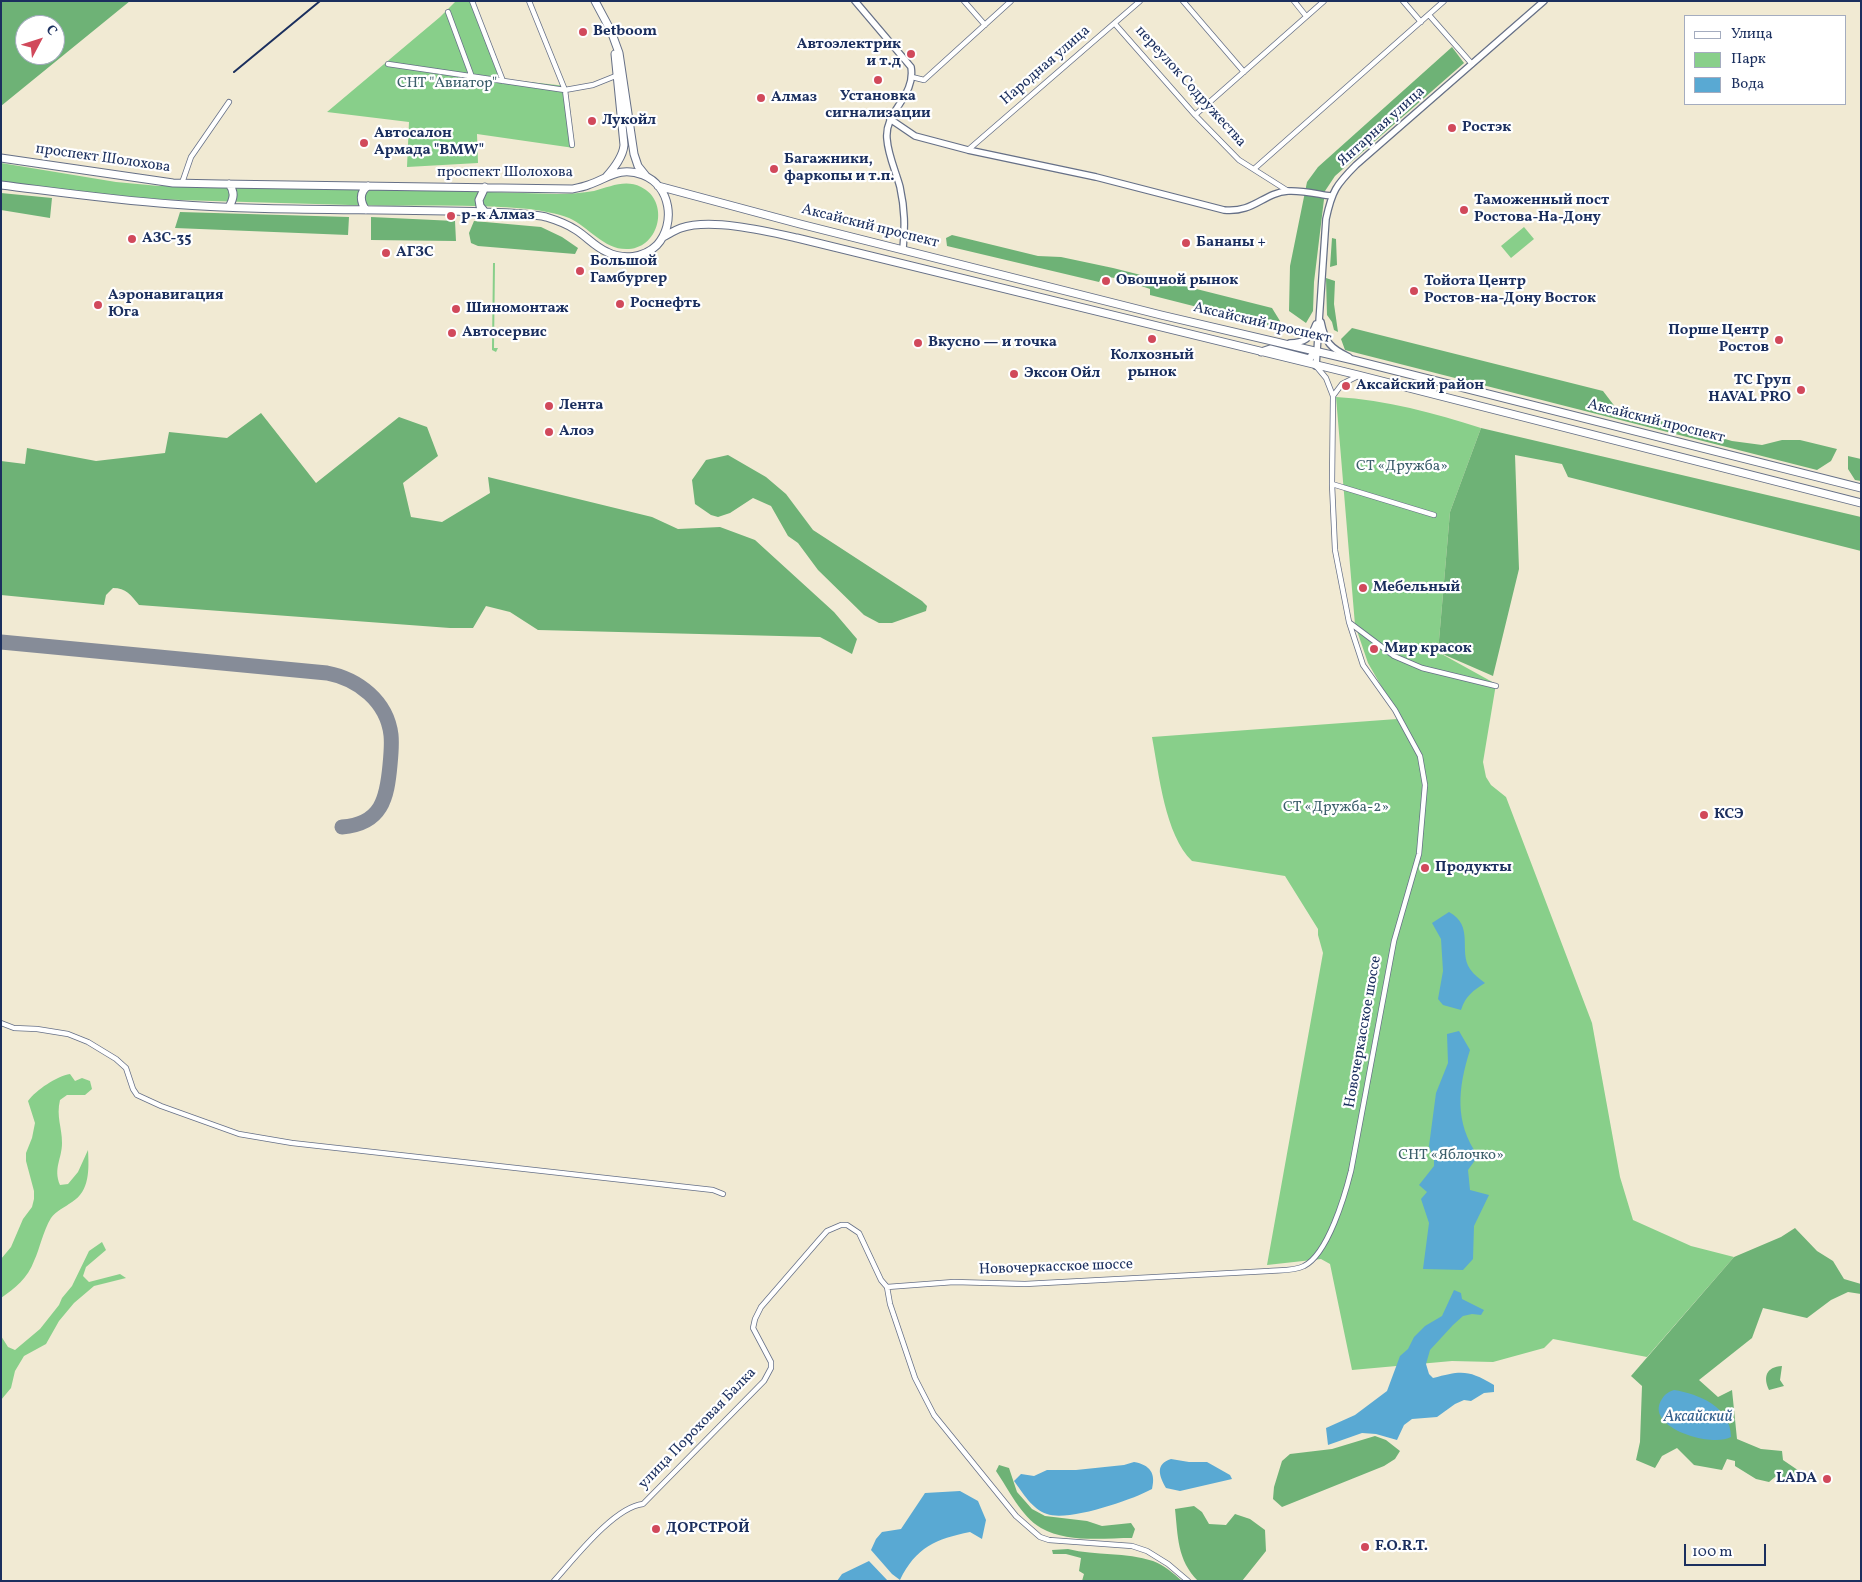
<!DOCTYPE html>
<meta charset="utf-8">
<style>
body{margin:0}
#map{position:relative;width:1862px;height:1582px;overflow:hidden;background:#f1ead3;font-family:Vollkorn,serif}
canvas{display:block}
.frame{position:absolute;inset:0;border:2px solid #1b2f5e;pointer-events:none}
.legend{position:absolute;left:1684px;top:15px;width:162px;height:90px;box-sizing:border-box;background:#fff;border:1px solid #a4acbf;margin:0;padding:6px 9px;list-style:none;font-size:15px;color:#1b2f5e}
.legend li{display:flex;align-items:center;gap:10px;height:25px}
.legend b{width:25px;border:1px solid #a4acbf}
.north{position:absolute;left:15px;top:15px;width:50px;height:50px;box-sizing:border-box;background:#fff;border:1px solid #a4acbf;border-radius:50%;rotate:50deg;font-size:14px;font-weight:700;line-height:20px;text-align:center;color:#1b2f5e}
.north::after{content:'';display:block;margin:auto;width:18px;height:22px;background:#d1495b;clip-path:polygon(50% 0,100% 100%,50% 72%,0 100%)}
.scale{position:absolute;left:1684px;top:1544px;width:82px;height:22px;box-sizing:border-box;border:2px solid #1b2f5e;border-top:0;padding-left:6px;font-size:15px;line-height:18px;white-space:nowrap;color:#1b2f5e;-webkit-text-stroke:4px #fff;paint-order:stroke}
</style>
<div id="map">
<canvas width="1862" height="1582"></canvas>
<div class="frame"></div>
<ul class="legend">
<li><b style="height:6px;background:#fff"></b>Улица</li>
<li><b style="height:14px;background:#88cf8a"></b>Парк</li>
<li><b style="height:14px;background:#59a9d3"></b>Вода</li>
</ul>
<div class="north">С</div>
<div class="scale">100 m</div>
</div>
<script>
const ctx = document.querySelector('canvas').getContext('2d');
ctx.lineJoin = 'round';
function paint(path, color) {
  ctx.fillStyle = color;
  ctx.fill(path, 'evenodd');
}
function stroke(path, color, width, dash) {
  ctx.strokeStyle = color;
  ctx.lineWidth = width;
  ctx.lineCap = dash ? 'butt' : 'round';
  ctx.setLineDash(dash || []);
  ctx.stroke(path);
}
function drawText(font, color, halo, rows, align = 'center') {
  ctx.font = font + ' Vollkorn,serif';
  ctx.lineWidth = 4.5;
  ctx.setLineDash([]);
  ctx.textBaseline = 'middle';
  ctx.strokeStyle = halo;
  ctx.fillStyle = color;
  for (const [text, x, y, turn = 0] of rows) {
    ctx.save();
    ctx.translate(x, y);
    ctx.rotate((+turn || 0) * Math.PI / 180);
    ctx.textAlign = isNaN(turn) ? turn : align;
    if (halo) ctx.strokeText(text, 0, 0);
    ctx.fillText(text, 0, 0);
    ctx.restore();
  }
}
const green = new Path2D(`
 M456,1H473L503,79L566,86L574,148L477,134L478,163L407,167L409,122L327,112L440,17Z
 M1,163L116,182L159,186L354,188L557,194C570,194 582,193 594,191C610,187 625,179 641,187C670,201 660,247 629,249C605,251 589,227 569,218C556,213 543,211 529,209C470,203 410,207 350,205C304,204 258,202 212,201C179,200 147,199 114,196C77,193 39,187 1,182Z
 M1524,227L1534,239L1511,258L1501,246Z
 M493,263H495L494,348H498L496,352L492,350V347Z
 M1336,397C1387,400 1434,413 1481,428L1450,512L1438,652L1496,684L1483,762L1486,777L1491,785L1506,797L1592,1023L1620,1177L1633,1220L1691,1246L1734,1257L1647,1357L1553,1339L1544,1348L1493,1362L1452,1361L1352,1370L1330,1264L1321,1259L1267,1265L1323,953L1318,935V929L1285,876L1192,861C1165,835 1159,774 1152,737L1397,719L1395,710L1368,663L1355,625Z
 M70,1074L75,1081L82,1078L90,1081L92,1089L85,1095H67L60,1100C56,1117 62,1127 62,1143C62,1159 53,1168 60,1185L68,1184L78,1172L88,1150C89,1169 90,1191 72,1202C65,1207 56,1211 51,1218C43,1231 40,1248 34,1261C28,1278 15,1288 1,1298V1259L11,1247L23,1219L32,1207L34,1199V1191L26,1161V1153L32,1138L35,1123L28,1101C36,1090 57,1076 70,1074Z
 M102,1242L106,1250L86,1267L83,1276L89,1282L120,1274L126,1278L94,1286L74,1303L59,1321L46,1344L24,1356L15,1371L11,1388L1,1400V1336L8,1347L15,1350L40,1329L59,1305L62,1298L72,1286L89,1251Z`);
const forest = new Path2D(`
 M1,1H130L1,106ZM25,25H55V55H25Z
 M1452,47L1464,63L1335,176L1325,191L1314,282L1313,311L1306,323L1289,311L1290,266L1307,182L1318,167Z
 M1,193L52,198L50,218L1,210Z
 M180,212L349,217L348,235L175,228Z
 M371,217L455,221L456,241L371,240Z
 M474,221L541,227L562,237L578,248L575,254L478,246L471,243L469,233Z
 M952,235L1038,256L1061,257L1113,268L1272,308L1280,321L1276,327L1150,295V289L1121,279L1102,276L1099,282L947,246L946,238Z
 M1332,238L1336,239L1337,265L1330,267Z
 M1326,278L1335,281L1334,304L1338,332L1334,330L1332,322L1327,315Z
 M1352,328L1603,391L1616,408L1732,441L1762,445L1782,440H1800L1837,449L1831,461L1817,470L1345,350L1341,339Z
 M261,413L316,483L399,417L427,427L438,456L403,483L411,517L442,522L490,493L488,477L652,517L678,529L720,527L755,540L834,612L857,639L852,654L820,637L538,630L510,612L486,606L473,628H450L139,605C131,595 126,588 113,588L106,595L104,605L1,595V461L25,464L27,448L96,461L165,453L169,432L227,438Z
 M1481,428L1861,517V551L1568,477L1562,464L1515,455L1519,569L1493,676L1438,652L1450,512Z
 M728,455L766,477L786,494L813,530L922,601L927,606L926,611L892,623H879L864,615L818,570L798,543L788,536L771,506L753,498L730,513L718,517L711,515L695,504L692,480L706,460Z
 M1848,456L1861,459V481L1855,480L1848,469Z
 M1795,1228L1817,1251L1833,1261L1844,1279L1861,1284V1294L1848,1292L1831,1300L1807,1318L1763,1308L1752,1338L1699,1380L1718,1397L1732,1390L1737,1439L1761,1449L1782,1451L1783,1460L1805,1475L1806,1482L1775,1477L1769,1482L1756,1479L1735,1466V1461L1727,1459L1722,1470L1694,1465L1677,1448L1662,1456L1655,1468L1636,1460L1640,1442L1642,1386L1631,1376L1734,1257L1781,1237Z
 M1782,1366L1780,1380L1784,1386L1769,1390C1763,1377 1766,1367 1782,1366Z
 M1375,1436L1386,1440L1400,1451L1395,1459L1384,1466L1282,1507L1273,1499L1274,1487L1282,1461L1290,1454L1332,1449Z
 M999,1465L1009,1468L1017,1492L1032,1509L1045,1516L1087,1521L1102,1526L1131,1523L1135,1529L1132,1538C1103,1538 1067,1543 1041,1528C1021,1516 1009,1490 996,1471Z
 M1194,1506L1202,1512L1209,1524L1226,1525L1235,1514L1250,1519L1265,1530L1266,1551L1242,1581H1198C1177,1560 1178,1536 1175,1509Z
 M1068,1549C1096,1556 1126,1552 1153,1561C1164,1565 1173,1573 1182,1581H1082L1084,1574L1079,1571L1081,1558L1066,1554H1053L1052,1550Z`);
const water = new Path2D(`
 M1449,912C1475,926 1458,951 1470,969C1474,975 1480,979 1485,983C1473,991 1466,995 1461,1010L1443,1005L1438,999L1443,971L1441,939L1432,923Z
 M1459,1031L1470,1050C1458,1088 1454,1122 1478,1156L1468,1170L1470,1190L1489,1195L1474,1226L1473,1259L1463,1270L1423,1269L1429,1223L1421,1199L1427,1192L1419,1185L1434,1166V1160L1429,1146L1436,1093L1448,1063L1447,1034Z
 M1454,1290L1461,1293L1462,1299L1484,1310L1481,1315L1472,1314L1463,1316L1453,1325L1430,1350L1426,1364L1429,1374L1433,1378C1462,1370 1469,1370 1494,1385V1392L1484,1393L1471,1401L1464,1400L1455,1404L1437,1417L1412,1419L1404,1425L1397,1440L1376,1434L1362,1433L1328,1445L1326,1428L1355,1415L1387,1391L1400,1356L1408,1349L1414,1337L1425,1326L1442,1316Z
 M1674,1390C1699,1394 1731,1407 1731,1437C1711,1448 1643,1427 1662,1399C1665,1394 1668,1392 1674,1390Z
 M1171,1459L1189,1462H1207L1230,1475L1232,1479L1180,1491L1166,1488C1159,1476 1155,1464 1171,1459Z
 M1134,1462C1150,1465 1156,1473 1152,1489C1132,1500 1068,1522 1047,1514C1032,1509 1023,1493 1014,1481L1021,1474L1034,1476L1047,1470H1076L1124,1465Z
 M960,1491L978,1501L986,1520L982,1539L970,1532C936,1539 916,1547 900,1580L892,1574L871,1550L876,1539L882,1532L901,1529L925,1493Z
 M869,1561L888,1581H837L842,1574Z`);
const taxiway = new Path2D(`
 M1,642L327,673C358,679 387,701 391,735C392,745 391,755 390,765C387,798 382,824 342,827`);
const minor = new Path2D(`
 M472,1L503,81
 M529,1L565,90L572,145
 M964,1L985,25
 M1183,1L1244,72
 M1294,1L1306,16
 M1403,1L1421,22
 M448,12L472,77
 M1429,15L1472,64
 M1115,24L1195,115L1239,160L1288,191
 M388,64L565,90L593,85L618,75
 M912,77L924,80L1011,1
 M1195,115L1324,1
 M968,150L1140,1
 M1254,169L1444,1
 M182,183L191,157L229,102
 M1333,396L1342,384L1358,376
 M1332,484L1434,515
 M1350,623L1394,656L1422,668L1496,686
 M1,1023L14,1028L37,1029L68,1034L88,1042L116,1059L126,1068L133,1089L137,1095L161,1106L239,1134L292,1143L713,1190L723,1194
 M887,1287L954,1282L1025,1284L1269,1271C1279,1270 1295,1271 1304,1266C1328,1254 1345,1195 1351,1171L1394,941L1419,854L1425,785L1420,756L1395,710L1363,665L1349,622L1335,550L1332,484L1333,396L1326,378L1316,366
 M554,1581C574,1559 614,1507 643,1504L764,1381L771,1368V1362L753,1328L755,1319L761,1307L819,1240L827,1231L841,1225H847L859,1233L881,1280L887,1287L890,1304L915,1378L934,1415L1016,1516L1040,1537L1049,1540L1132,1546L1147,1551L1168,1564L1188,1581`);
const tertiary = new Path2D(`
 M855,1L911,67C916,97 884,111 887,139C888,155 896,172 900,187C905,210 905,227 903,249
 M890,119L915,136L968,150L1096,177L1224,210C1254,213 1263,193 1288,191C1301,190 1317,194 1331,196
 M1321,322C1325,342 1330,348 1349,357
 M1290,343C1304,343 1311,338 1316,324
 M1316,366L1326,219C1332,191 1336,185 1356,165L1544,1`);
const primary = new Path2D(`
 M595,1L611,31L619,53L634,154L638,166L646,176
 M1,158L173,183L220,184L572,189C577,188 583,187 588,185C609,178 619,166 643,175C671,186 676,224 657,245C644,258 623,260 607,252C595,247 587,237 576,230C567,224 556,220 546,217C527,213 503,213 484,212C380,208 275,212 171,204C114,200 58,192 1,185
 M606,177C614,168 623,157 624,145L615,54
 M229,184C235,192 234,198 229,207
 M658,186L800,224L1161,315L1353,360L1861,488
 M366,210C360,202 359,192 368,186
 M485,212L480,206L479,200L485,187
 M663,237C669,234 675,230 681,228C711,218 766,231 797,238L1358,375L1861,503
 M1261,352L1270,349L1309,359L1316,351`);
const rail = new Path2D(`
 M234,72L320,1`);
const markers = [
 [583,32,5,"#d1495b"],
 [911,54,5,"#d1495b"],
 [878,80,5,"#d1495b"],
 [761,98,5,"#d1495b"],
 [592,121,5,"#d1495b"],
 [1452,128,5,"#d1495b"],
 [364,143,5,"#d1495b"],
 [774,169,5,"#d1495b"],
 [1464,210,5,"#d1495b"],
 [451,216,5,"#d1495b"],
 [132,239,5,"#d1495b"],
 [1186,243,5,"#d1495b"],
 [386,253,5,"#d1495b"],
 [580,271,5,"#d1495b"],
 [1106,281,5,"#d1495b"],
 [1414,291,5,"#d1495b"],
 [620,304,5,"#d1495b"],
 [98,305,5,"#d1495b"],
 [456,309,5,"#d1495b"],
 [452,333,5,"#d1495b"],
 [1152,339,5,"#d1495b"],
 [1779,340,5,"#d1495b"],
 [918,343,5,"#d1495b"],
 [1014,374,5,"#d1495b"],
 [1346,386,5,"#d1495b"],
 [1801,390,5,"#d1495b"],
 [549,406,5,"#d1495b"],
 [549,432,5,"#d1495b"],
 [1363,588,5,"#d1495b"],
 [1374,649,5,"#d1495b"],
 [1704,815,5,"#d1495b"],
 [1425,868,5,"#d1495b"],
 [1827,1479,5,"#d1495b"],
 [656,1529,5,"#d1495b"],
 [1365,1547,5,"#d1495b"]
];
const poiNames = [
 ["Betboom",593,32],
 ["Автоэлектрик",901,45,"right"],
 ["и т.д",901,62,"right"],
 ["Установка",878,97,"center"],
 ["сигнализации",878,114,"center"],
 ["Алмаз",771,98],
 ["Лукойл",602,121],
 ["Ростэк",1462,128],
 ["Автосалон",374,134],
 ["Армада \"BMW\"",374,151],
 ["Багажники,",784,160],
 ["фаркопы и т.п.",784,177],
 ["Таможенный пост",1474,201],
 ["Ростова-На-Дону",1474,218],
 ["р-к Алмаз",461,216],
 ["АЗС-35",142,239],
 ["Бананы +",1196,243],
 ["АГЗС",396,253],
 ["Большой",590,262],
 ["Гамбургер",590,279],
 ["Овощной рынок",1116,281],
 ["Тойота Центр",1424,282],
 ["Ростов-на-Дону Восток",1424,299],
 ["Аэронавигация",108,296],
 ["Юга",108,313],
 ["Роснефть",630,304],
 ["Шиномонтаж",466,309],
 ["Порше Центр",1769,331,"right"],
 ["Ростов",1769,348,"right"],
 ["Автосервис",462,333],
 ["Вкусно — и точка",928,343],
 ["Колхозный",1152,356,"center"],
 ["рынок",1152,373,"center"],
 ["Эксон Ойл",1024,374],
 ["ТС Груп",1791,381,"right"],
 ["HAVAL PRO",1791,398,"right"],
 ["Аксайский район",1356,386],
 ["Лента",559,406],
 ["Алоэ",559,432],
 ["Мебельный",1373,588],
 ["Мир красок",1384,649],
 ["КСЭ",1714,815],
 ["Продукты",1435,868],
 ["LADA",1817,1479,"right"],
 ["ДОРСТРОЙ",666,1529],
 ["F.O.R.T.",1375,1547]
];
const streetNames = [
 ["Народная улица",1046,66,-41],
 ["переулок Содружества",1190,87,48],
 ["Янтарная улица",1382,127,-42],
 ["проспект Шолохова",103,159,8],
 ["проспект Шолохова",505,173],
 ["Аксайский проспект",870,227,14],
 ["Аксайский проспект",1262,324,13],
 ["Аксайский проспект",1656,422,14],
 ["Новочеркасское шоссе",1364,1032,-80],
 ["Новочеркасское шоссе",1056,1268,-2],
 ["улица Пороховая Балка",698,1429,-46]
];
const parkNames = [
 ["СНТ \"Авиатор\"",447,84],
 ["СТ «Дружба»",1402,467],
 ["СТ «Дружба-2»",1336,808],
 ["СНТ «Яблочко»",1451,1156]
];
const waterNames = [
 ["Аксайский",1698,1418]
];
paint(green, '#88cf8a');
paint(forest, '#6eb276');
paint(water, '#59a9d3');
stroke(taxiway, '#868c98', 15);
stroke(minor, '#667087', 6);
stroke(tertiary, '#667087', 8);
stroke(primary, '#667087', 9);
stroke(minor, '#fff', 4.5);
stroke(tertiary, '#fff', 5.5);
stroke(primary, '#fff', 7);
stroke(rail, '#1b2f5e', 2);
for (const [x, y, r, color] of markers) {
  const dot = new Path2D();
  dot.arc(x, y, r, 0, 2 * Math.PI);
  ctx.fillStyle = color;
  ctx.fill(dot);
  stroke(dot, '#fff', 2);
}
drawText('bold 15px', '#1b2f5e', '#fff', poiNames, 'left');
drawText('15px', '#1b2f5e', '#fff', streetNames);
drawText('15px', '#3c5f6b', '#fff', parkNames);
drawText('italic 16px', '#34608d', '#fff', waterNames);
</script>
